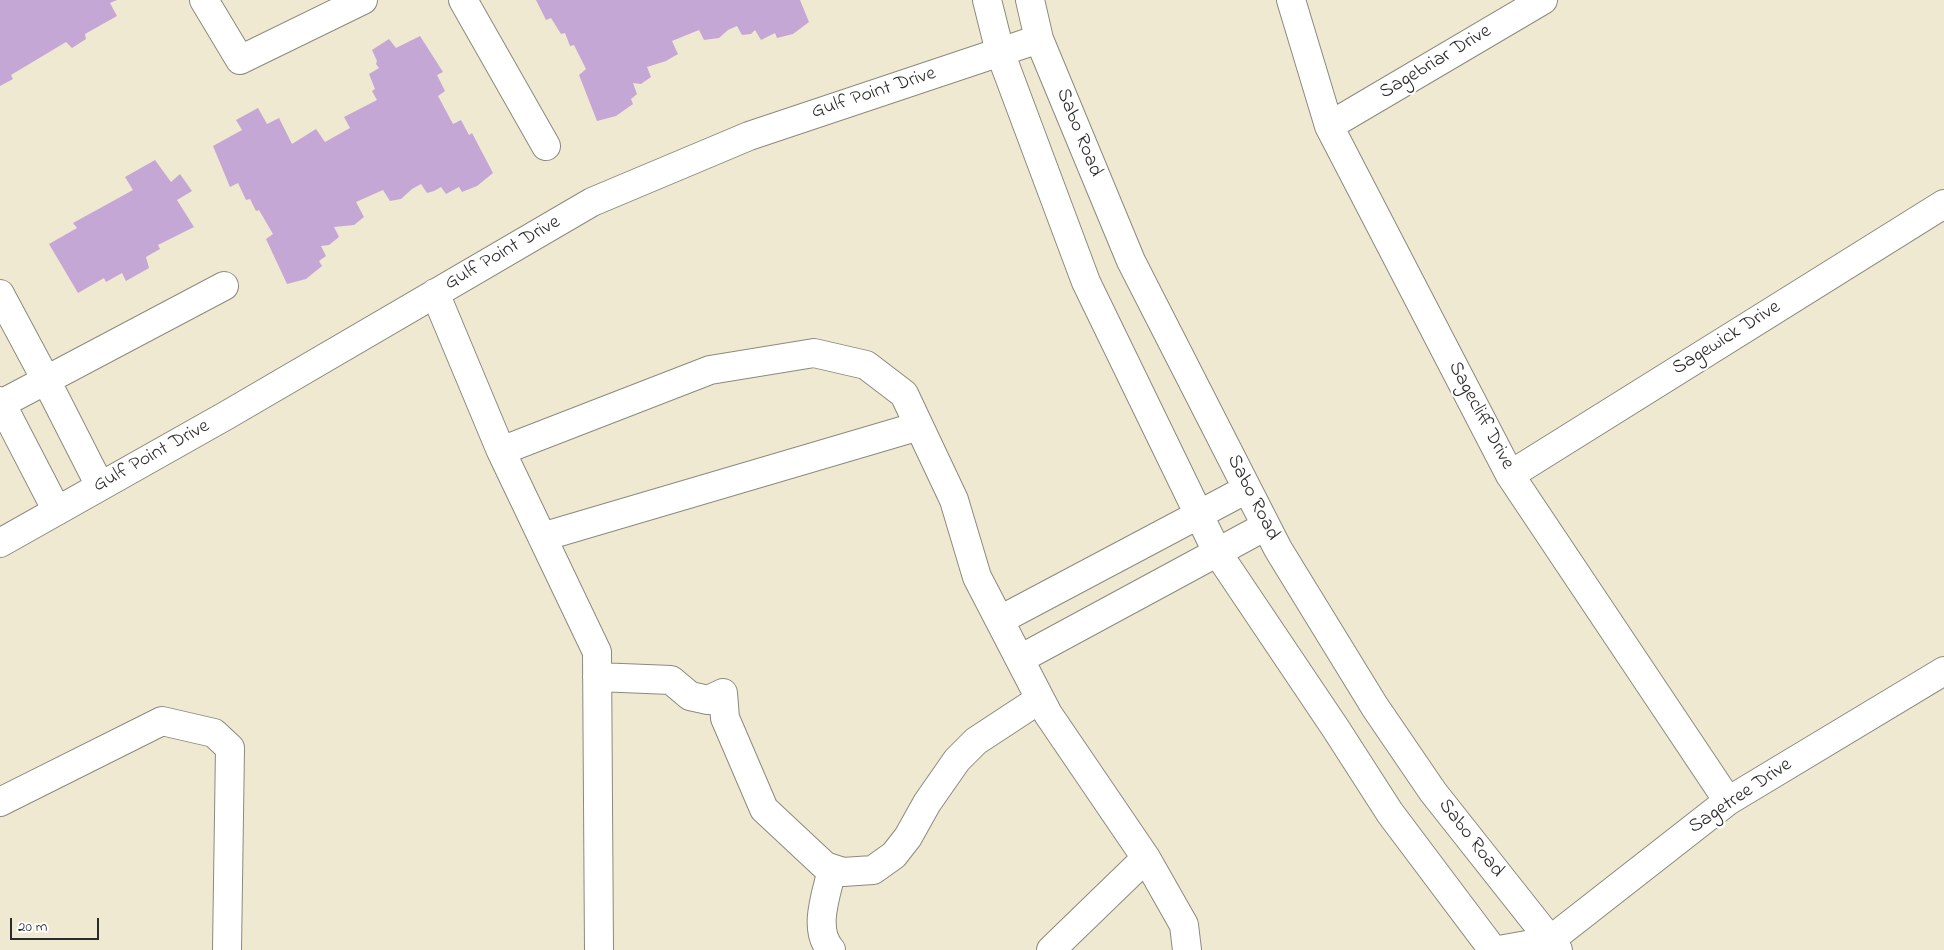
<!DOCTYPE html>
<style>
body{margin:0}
#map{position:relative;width:1944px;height:950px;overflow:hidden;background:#eee9d0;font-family:"Indie Flower",sans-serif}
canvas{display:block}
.scale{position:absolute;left:10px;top:918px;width:89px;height:22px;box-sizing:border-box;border:2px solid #2b2b2b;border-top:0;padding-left:6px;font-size:15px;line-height:18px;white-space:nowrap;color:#2b2b2b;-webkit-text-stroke:4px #fff;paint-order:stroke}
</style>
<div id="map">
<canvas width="1944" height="950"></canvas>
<div class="scale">20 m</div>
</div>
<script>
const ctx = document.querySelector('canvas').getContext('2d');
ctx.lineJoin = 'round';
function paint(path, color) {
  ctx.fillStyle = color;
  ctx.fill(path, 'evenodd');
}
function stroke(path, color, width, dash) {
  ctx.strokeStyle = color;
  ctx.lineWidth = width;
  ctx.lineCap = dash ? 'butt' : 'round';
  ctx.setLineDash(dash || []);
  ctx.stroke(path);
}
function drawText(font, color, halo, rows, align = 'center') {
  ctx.font = font + ' "Indie Flower",sans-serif';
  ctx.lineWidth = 4.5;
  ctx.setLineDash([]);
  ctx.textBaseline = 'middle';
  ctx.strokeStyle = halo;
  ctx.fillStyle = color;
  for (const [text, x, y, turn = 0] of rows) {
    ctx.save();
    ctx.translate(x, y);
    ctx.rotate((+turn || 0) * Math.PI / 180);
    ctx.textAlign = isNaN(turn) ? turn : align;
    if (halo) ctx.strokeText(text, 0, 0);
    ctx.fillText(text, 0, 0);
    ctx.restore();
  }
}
const building = new Path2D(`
 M0,0H117L110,3L117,16L85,34L86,39L72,48L66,42L11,75L13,79L0,86Z
 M536,0H800L809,22L793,34L777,38L775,33L761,40L755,30L751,34L742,35L737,26L728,30L719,38L704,40L699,30L672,41L678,54L666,61L647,67L651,77L641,84L633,83L637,94L631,99L633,104L616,116L597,121L579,75L586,69L574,45L570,46L565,33L561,34L551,18L546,20Z
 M420,36L443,72L437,75L445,91L438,96L453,124L461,120L469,135L472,133L493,173L477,186L462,192L459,187L446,194L441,187L434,191L427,193L421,184L412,189L401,199L390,201L383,190L356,202L364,217L354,225L334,227L339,237L329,245L321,246L326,256L319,261L322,266L306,279L287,284L266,239L273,234L259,210L256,211L250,199L246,200L238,183L230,187L213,146L242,130L236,120L258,108L267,124L279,118L292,144L316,129L325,142L350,128L344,117L377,100L372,91L375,89L369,74L379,68L376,64L377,61L372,50L389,39L396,48Z
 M155,160L171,182L180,174L192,191L177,200L194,227L158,245L160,249L146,257L149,268L126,281L122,273L106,282L104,278L78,293L49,244L77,228L73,223L133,190L125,177Z`);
const minor = new Path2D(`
 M204,0L240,60L363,0
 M463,0L546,146
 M987,0L1000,52L1086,282L1217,552L1336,729L1390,813L1493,950
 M1030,0L1039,39L1131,261L1278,549L1375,707L1433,792L1558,950
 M1291,0L1329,126L1510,475L1728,801
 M1329,126L1543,0
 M435,293L501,451
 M0,294L46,380L100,486
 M0,401L57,511
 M1,404L224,286
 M1510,475L1944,204
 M542,537L919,426
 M0,543L227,415L592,202L749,136L1039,39
 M1000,620L1247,489
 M1020,659L1266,526
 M597,677L671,680L690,696L708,700L723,693L725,718L764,809L825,866L843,872L873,870L894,855L908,837L927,803L957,760L976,741L1040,699
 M0,802L162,721L214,733L230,748L227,950
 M599,950L597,652L501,451L710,370L814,353L866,365L904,394L954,500L977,577L1048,714L1146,858L1184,925L1187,950
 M831,950C812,929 827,893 832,869
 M1051,950L1146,858
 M1499,950L1549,941L1728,801L1944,671`);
const streetNames = [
 ["Sagebriar Drive",1436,63,-31],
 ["Gulf Point Drive",874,94,-18],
 ["Sabo Road",1078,133,68],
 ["Gulf Point Drive",503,254,-30],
 ["Sagewick Drive",1727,339,-32],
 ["Sagecliff Drive",1480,416,62],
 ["Gulf Point Drive",152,457,-29],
 ["Sabo Road",1252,498,63],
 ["Sagetree Drive",1741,797,-34],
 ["Sabo Road",1470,839,52]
];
paint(building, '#c5a7d5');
stroke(minor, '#8c8a7e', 30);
stroke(minor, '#fff', 28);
drawText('20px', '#2b2b2b', '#fff', streetNames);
</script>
